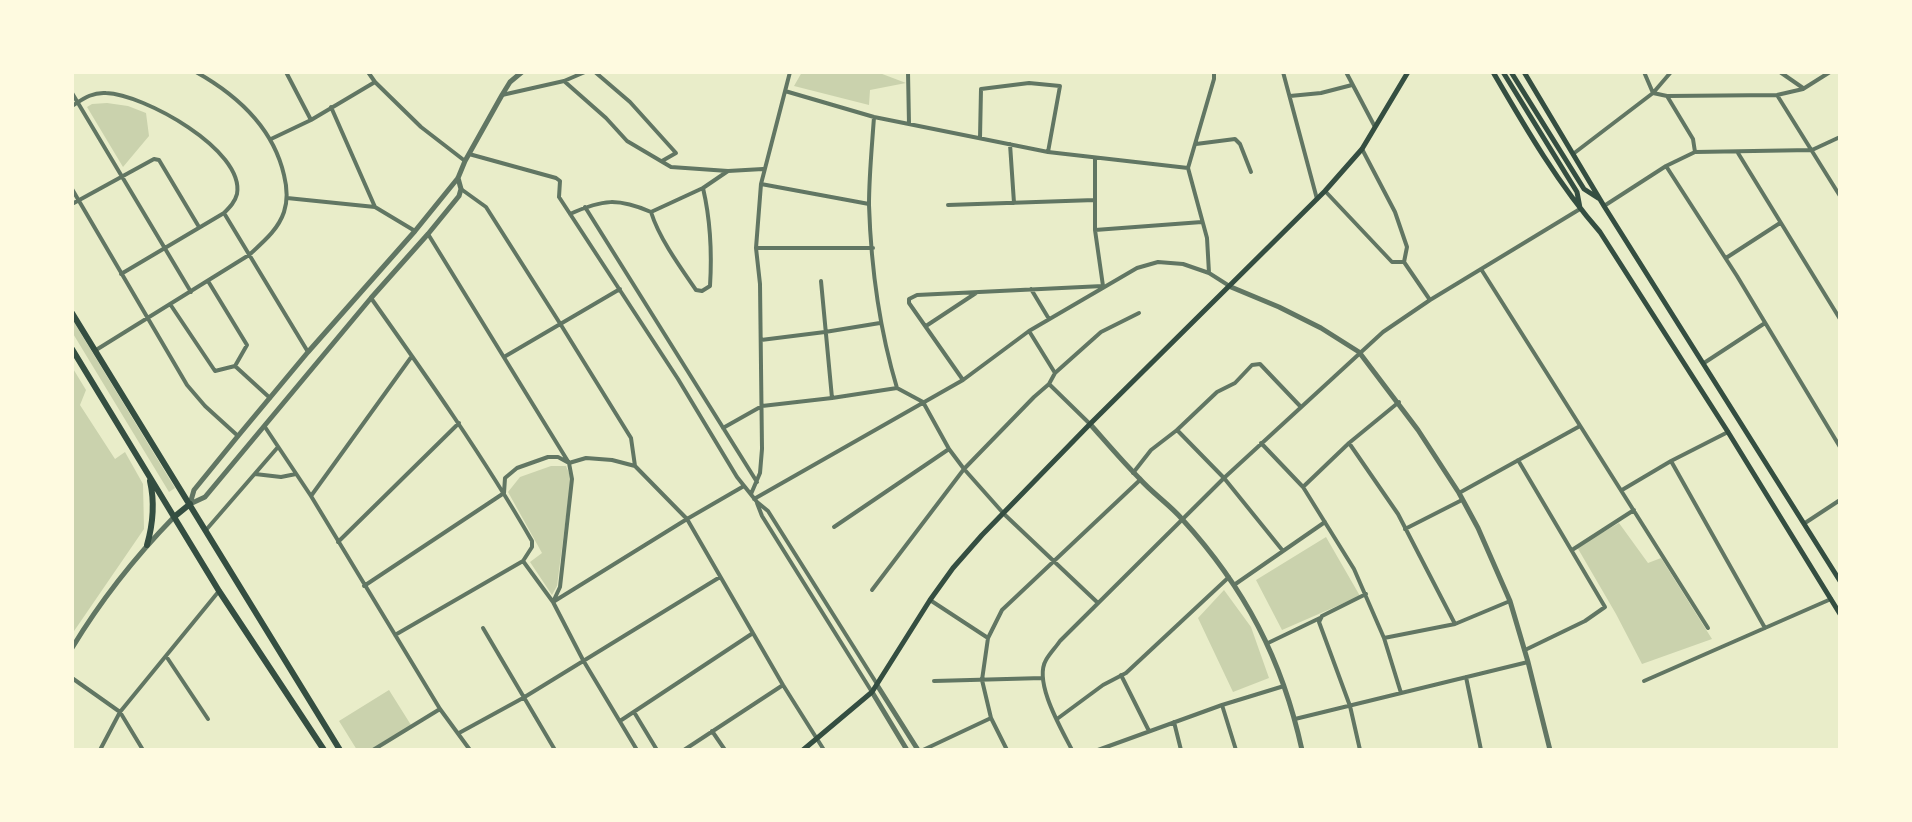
<!DOCTYPE html>
<style>
body{margin:0}
#map{position:relative;width:1912px;height:822px;overflow:hidden;background:#e9edc9;font-family:Inter,sans-serif}
canvas{display:block}
.frame{position:absolute;inset:0;border:74px solid #fefae0;pointer-events:none}
</style>
<div id="map">
<canvas width="1912" height="822"></canvas>
<div class="frame"></div>
</div>
<script>
const ctx = document.querySelector('canvas').getContext('2d');
ctx.lineJoin = 'round';
function paint(path, color) {
  ctx.fillStyle = color;
  ctx.fill(path, 'evenodd');
}
function stroke(path, color, width, dash) {
  ctx.strokeStyle = color;
  ctx.lineWidth = width;
  ctx.lineCap = dash ? 'butt' : 'round';
  ctx.setLineDash(dash || []);
  ctx.stroke(path);
}
const green = new Path2D(`
 M802,72H877L906,83L870,90L869,105L794,86Z
 M107,103L128,106L146,113L149,136L123,167L87,107L92,104Z
 M72,319L175,488L169,492L72,332Z
 M72,367L86,390L80,405L115,459L125,452L143,484L144,529L72,634Z
 M551,466H566L571,478L557,586L552,595L530,562L542,553L508,492L520,477Z
 M1619,523L1648,563L1661,558L1712,639L1642,664L1616,614L1577,547Z
 M1326,537L1360,596L1282,630L1256,580Z
 M1224,590L1251,627L1269,678L1233,692L1198,618Z
 M389,690L411,725L370,750H357L339,721Z`);
const minor = new Path2D(`
 M286,72L311,120
 M368,72L375,82
 M595,72L630,102L676,153L662,161
 M908,72L909,124
 M1283,72L1317,199
 M1346,72L1375,127
 M1644,72L1653,93L1667,96L1777,95L1803,89L1830,72
 M1780,72L1803,88
 M564,81L606,118L627,141L671,167L728,171L763,169
 M785,91L874,117L1048,152L1188,168L1207,238L1209,273
 M72,93L191,292
 M502,95L564,81L585,72
 M1777,95L1840,196
 M1290,96L1321,93L1352,85
 M1667,96L1693,139L1695,152
 M72,106C83,99 92,92 106,93C143,94 245,150 237,194C235,202 230,207 224,213L121,274
 M331,107L375,207L415,231
 M874,117C872,146 869,176 869,205C871,267 879,328 897,388
 M980,138L981,89L1029,83L1060,86L1048,152
 M271,139L311,120L375,82L421,127L465,161
 M1010,144L1014,203
 M1196,144L1235,139L1240,144L1251,172
 M1362,149L1395,212L1407,247L1404,262
 M1738,153L1840,319
 M469,154L556,178L560,181L559,197L678,379L737,477L757,502L768,511L877,684
 M1573,154L1653,93L1671,72
 M1666,166L1737,276L1840,447
 M1188,168L1214,79V72
 M761,184L869,204
 M703,188L651,212C659,238 680,267 696,290L702,291L710,286C712,254 710,218 703,188L728,171
 M72,189L187,385L205,406L238,436
 M461,189L486,207L561,325L631,438L635,466
 M1325,191L1392,262H1404L1430,300
 M287,198L375,207
 M72,204L154,159L159,160L199,227
 M948,205L1095,200
 M1604,206L1666,166L1695,152L1812,150L1840,137
 M585,207L757,482
 M224,213L308,352
 M570,214C603,199 618,198 651,212
 M1095,230L1202,222
 M428,234L569,463L572,479L560,587L553,602
 M757,248H873
 M1726,258L1780,223
 M1481,269L1708,628
 M208,281L247,345L235,366
 M821,281L832,398
 M1031,289L1049,319
 M371,298C427,377 483,456 532,541V547L523,561L395,635
 M170,304L215,371L235,366L270,398
 M926,326L976,293
 M1029,331L1055,373
 M761,340L825,332L880,323
 M96,350L249,255C263,242 278,230 284,212C288,200 287,187 284,175C273,127 237,95 196,72
 M504,357L620,289
 M1704,363L1765,323
 M963,380L909,303V299L917,295L1103,286L1095,230V158
 M1049,384L1090,424
 M265,427L311,496L440,709L470,750
 M723,428L762,406L832,398L897,388L923,402L949,449L964,469L1004,514L1098,603
 M1261,443L1303,487L1354,569L1384,638L1401,693
 M1349,443L1398,514L1455,624
 M1518,460L1605,607L1585,621L1525,650
 M1671,461L1765,628
 M1133,473L1151,450L1177,430
 M255,474L281,477L296,474
 M1303,487L1349,443L1399,402
 M1622,490L1671,461L1728,432
 M504,493L505,478L517,468L548,457H558L569,463L586,458L612,460L635,466L687,519L783,685L824,750
 M1459,493L1580,426
 M751,494L760,473L762,449L760,284L756,248L761,184L790,72
 M311,496L412,356
 M754,499L963,380L1029,331L1137,268L1158,262L1183,264L1209,273L1231,287
 M757,503L762,516L872,692
 M1805,523L1840,500
 M834,527L949,449
 M1405,529L1462,500
 M206,530L278,447
 M338,542L459,423
 M1572,550L1634,510
 M1283,551L1224,478L1177,430L1217,392L1235,383L1252,365L1260,364L1300,406
 M523,561L553,602L583,660L637,750
 M1234,585L1325,522
 M364,586L504,493
 M872,590L964,469L1034,397L1049,384L1055,373L1101,332L1139,313
 M930,600L988,638
 M553,602L687,519L744,486
 M483,628L555,750
 M1384,638L1455,624L1510,601
 M1268,643L1320,618
 M166,656L208,719
 M1121,675L1149,731
 M1466,677L1481,750
 M72,678L120,712L143,750
 M934,681L1043,678
 M1644,681L1831,599
 M1222,705L1236,750
 M634,712L657,750
 M1057,719L1103,685L1126,673L1229,577
 M1295,719L1528,662
 M620,721L753,633
 M1174,722L1181,750
 M712,731L725,750
 M459,733L523,698L720,577
 M100,750L120,712L219,591
 M373,750L440,709
 M684,750L783,685
 M923,750L991,718
 M1007,750L991,718L982,680L988,638L1002,610L1140,480
 M1072,750C1062,730 1033,682 1046,660C1050,653 1056,647 1060,641L1224,478L1383,332L1430,300L1580,209
 M1098,750L1222,705L1284,686
 M1360,750L1350,706L1319,622L1322,616L1366,594`);
const tertiary = new Path2D(`
 M458,178L461,189L459,196L428,234L371,298L205,497L190,504L194,490L238,436L308,352L415,231L458,178L465,161L502,95L510,82L522,72
 M1231,287L1279,307L1321,328L1359,352L1418,430L1459,493L1478,528L1510,601L1528,662L1550,750
 M1090,424C1106,442 1122,461 1139,478C1152,493 1169,504 1182,519C1245,588 1282,659 1302,750
 M72,648C101,600 135,557 174,517
 M877,685L918,750
 M872,692L907,750`);
const secondary = new Path2D(`
 M1493,72C1525,127 1558,184 1600,232L1728,432L1840,614
 M1503,72L1577,192L1580,208
 M1511,72L1584,189L1598,198
 M1524,72L1604,206L1840,581
 M803,750L872,692L930,600L953,568L982,535L1090,424L1325,191L1362,149L1408,72`);
const primary = new Path2D(`
 M72,313L340,750
 M72,349L219,591L324,750
 M174,517L190,504
 M147,545C153,524 155,503 150,481`);
paint(green, '#cad2ad');
stroke(minor, '#617663', 4);
stroke(tertiary, '#617663', 5);
stroke(secondary, '#344e41', 5);
stroke(primary, '#344e41', 6);
</script>
